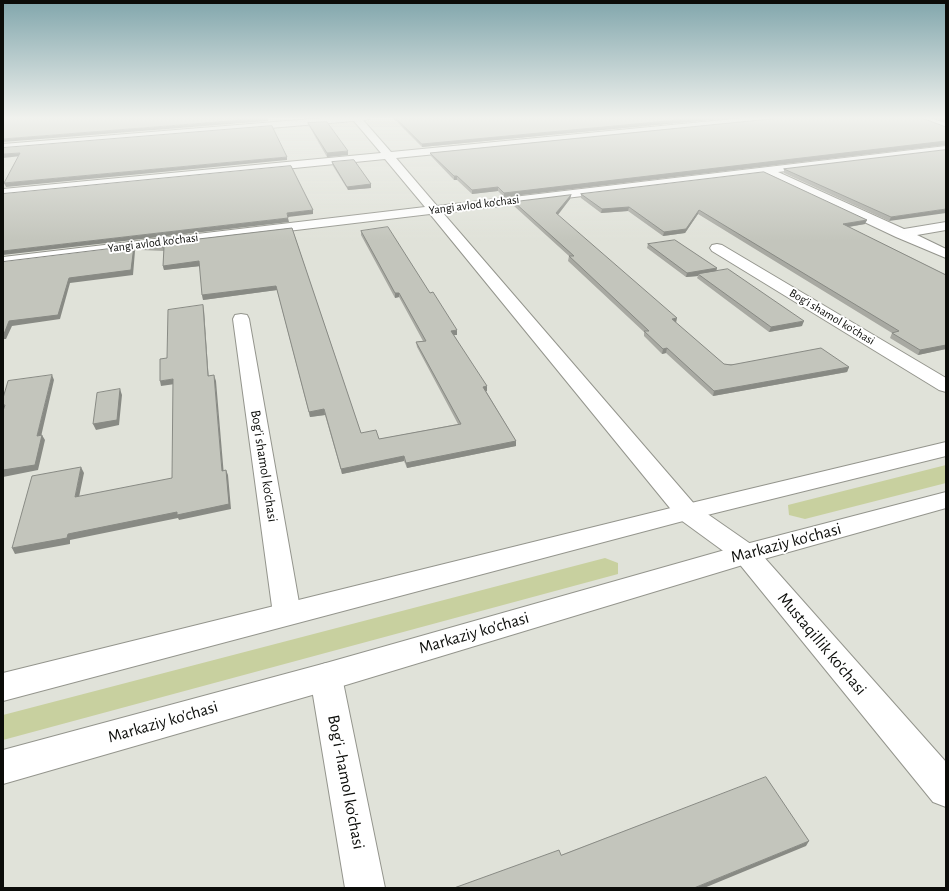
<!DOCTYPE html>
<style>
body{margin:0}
#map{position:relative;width:949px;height:891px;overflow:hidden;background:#e0e2d9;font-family:"Alegreya Sans",sans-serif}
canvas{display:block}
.frame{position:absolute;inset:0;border:4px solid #0b0c09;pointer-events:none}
</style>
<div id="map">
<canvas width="949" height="891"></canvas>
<div class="frame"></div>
</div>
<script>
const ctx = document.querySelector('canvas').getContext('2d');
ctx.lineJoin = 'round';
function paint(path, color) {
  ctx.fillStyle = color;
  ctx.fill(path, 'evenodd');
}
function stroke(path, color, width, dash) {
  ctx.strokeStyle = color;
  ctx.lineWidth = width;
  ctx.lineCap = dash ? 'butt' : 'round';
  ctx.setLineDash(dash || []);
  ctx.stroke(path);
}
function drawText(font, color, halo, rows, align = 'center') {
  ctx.font = font + ' "Alegreya Sans",sans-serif';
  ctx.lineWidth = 4;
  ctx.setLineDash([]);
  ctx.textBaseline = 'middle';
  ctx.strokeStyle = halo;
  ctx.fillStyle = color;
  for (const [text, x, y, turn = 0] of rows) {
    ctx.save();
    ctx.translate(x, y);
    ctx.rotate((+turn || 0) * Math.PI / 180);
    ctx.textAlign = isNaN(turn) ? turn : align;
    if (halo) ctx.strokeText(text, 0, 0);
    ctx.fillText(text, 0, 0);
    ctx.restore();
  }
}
const green = new Path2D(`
 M946,465V483L805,519L789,515L788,505Z
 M605,558L618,563V574L3,740V715Z`);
const minor = new Path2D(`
 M336,117H370L369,119L363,120L391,152L754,117H784L779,120L396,158L437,206L946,146V152L778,172L904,229L946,222V230L917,235L946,249V258L896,237L763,174L443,213L696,506L755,547L946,762V807L933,802L737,561L678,518L430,214L3,265V257L425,207L385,159L3,197V189L381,153L354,121L3,150V144Z
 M912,117H926L946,123V129Z
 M717,244L722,245L946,378V392L939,390L712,251L710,248L712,245Z
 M241,314L247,315L249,319L301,614L297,622L287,625L277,622L273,614L233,319L235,315Z
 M326,663L337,667L342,677L385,888H345L310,677L315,667Z`);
const tertiary = new Path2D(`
 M946,442V456L687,520L3,701V673L687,504Z
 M946,492V508L746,564L326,691L3,784V750L326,663L746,544Z`);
const wall = new Path2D(`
 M392,117H741L422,147Z
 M930,117H946V122Z
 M780,118L946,127V145L504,197L498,191L472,194L457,180H454L431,156L430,153Z
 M308,123L348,155L327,157L309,126Z
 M946,150L889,221L784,173V169Z
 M332,162L371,184V188L348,190L333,166Z
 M581,194L865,224L849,227L946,275V349L918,355L890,338L892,333L698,214L685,233L663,236L628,211L601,213L581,198Z
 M571,195L570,199L558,215L676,323L724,364L849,367L847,372L713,396L666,353L662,354L644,336V332L568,261L569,256L514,206V202Z
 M292,228L361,433L379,439L458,424L417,347L416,342L423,341L399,297L395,298L361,235V231L457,335H454L487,391H486L516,441V446L407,468L404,461L342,474L325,415L310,417L277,290L203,300L200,266L164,270L163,266L164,251L141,250L139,246Z
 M648,244L716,271L802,326L769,332L697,278L698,276L686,277L647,248Z`);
const shadedWall = new Path2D(`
 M710,117H741L422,147V144Z
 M268,118V121L3,142V139Z
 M946,141V145L504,197V193Z
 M348,151V155L327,157V153Z
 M20,153L21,156L3,158V154Z
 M287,157V160L6,187L4,183Z
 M454,176H457V180H454Z
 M371,184V188L348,190L347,187Z
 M498,187V191L472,194V190Z
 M571,195L570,199L556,217V213Z
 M629,207L628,211L601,213L602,209Z
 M946,209V213L889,221L891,217Z
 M313,210V214L288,217L287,213Z
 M699,210L698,214L685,233L663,236L664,232Z
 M288,218L289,222L3,255V251Z
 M867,220L865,224L841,228L843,224Z
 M134,246L135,251L133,275L70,283L60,319L12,326L6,339H3V334L9,321L69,278Z
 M199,261L201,266L164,270L163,266Z
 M717,268L716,273L698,274V276L686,277L687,273Z
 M276,286L277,290L203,300L202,295Z
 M395,293H399V297L395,298Z
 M203,305L204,310L209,382L208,376Z
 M677,318L676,323L672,319Z
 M804,321L802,326L769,332L771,327Z
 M457,330V335H451V331Z
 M946,345V349L918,355L920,350Z
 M667,348L666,353L662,354L663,349Z
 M849,367L847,372L713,396L714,391Z
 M52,375L54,380L40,441L37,436Z
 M214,375L216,381L224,476L222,471Z
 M173,379L175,384L161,386L160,381Z
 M487,386V391L483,392V387Z
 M120,389L122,395L119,425L96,430L93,424Z
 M324,409L325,415L310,417L309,412Z
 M42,435L45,440L38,470L3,477V470Z
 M516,441V446L407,468L406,463Z
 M404,456V461L342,474L341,469Z
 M81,467L84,473L78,502L75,497Z
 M226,470L228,475L231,509L179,520L178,518L70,540V544L15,554L12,548L68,534Z
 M809,841L806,846L704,888H694Z`);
const building = new Path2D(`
 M3,117H267L268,118L3,139Z
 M395,117H710L422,144Z
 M782,117H919L946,127V141L504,193L498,187L472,190L457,176H454L430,153L780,118Z
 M327,122L348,151L327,153L308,123Z
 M272,126L287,157L4,183L20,153L3,154V148Z
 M946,150V209L891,217L784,169Z
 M354,160L371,184L347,187L332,162Z
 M291,166L313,210L287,213L288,218L3,251V194Z
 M764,172L867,220L843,224L946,275V345L920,350L892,333L899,331L699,210L686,229L664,232L629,207L602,209L581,194Z
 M571,195L556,213L677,318L672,319L724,364L731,365L821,348L849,367L714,391L667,348L663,349L644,331H649L569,256H574L514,202Z
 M388,227L430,293L433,292L457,330L451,331L487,386L483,387L516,441L406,463L404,456L341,469L324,409L309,412L276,286L202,295L199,261L163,266L164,247L139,246L292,228L361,433L376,430L379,439L461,424L416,342L426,341L399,293H395L361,231Z
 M675,240L717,268L687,273L648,244Z
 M134,246L131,270L69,278L58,315L9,321L4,334H3V262Z
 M728,269L804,321L771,327L698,274Z
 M203,305L208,376L214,375L222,471L226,470L229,504L177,515V512L68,534L67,538L12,548L32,476L81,467L75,497L172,478L173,379L160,381V359L167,358L168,310Z
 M52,375L37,436L42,435L35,465L3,470V411L5,405H3V398L8,381Z
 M120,389L117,420L93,424L97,393Z
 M766,777L809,841L694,888H454L559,850L561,855Z`);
const farStreetnames = [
 ["Yangi avlod ko'chasi",474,205,-7],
 ["Yangi avlod ko'chasi",153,243,-7],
 ["Bog'i shamol ko'chasi",832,317,31]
];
const streetNames = [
 ["Bog'i shamol ko'chasi",264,466,81]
];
const nearStreetnames = [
 ["Markaziy ko'chasi",786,543,-15],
 ["Markaziy ko'chasi",474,633,-16],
 ["Mustaqillik ko'chasi",822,644,50],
 ["Markaziy ko'chasi",163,722,-16],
 ["Bog'i -hamol ko'chasi",346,782,79]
];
paint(green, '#c8d09f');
stroke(minor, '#94958d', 2);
stroke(tertiary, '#94958d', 2);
paint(minor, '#fff');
paint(tertiary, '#fff');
paint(wall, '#a8a9a2');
paint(shadedWall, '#888a84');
paint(building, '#c3c5bc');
stroke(building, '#888a84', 1);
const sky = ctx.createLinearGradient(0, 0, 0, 241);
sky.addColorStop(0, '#81a6ac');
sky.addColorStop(0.49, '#f1f2ee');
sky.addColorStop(1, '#f1f2ee00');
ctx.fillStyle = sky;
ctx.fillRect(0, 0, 949, 241);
drawText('12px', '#0b0c09', '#fff', farStreetnames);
drawText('14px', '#0b0c09', '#fff', streetNames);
drawText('17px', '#0b0c09', '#fff', nearStreetnames);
</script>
